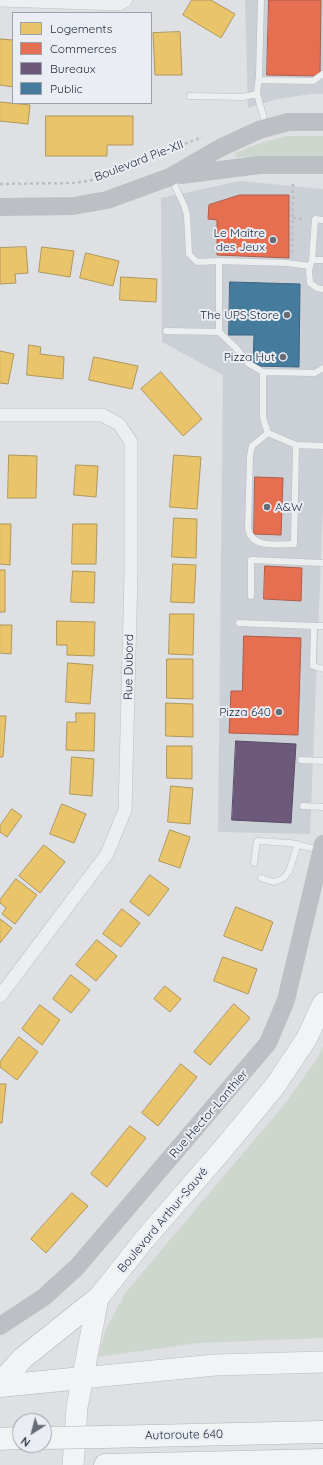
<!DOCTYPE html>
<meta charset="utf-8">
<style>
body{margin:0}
#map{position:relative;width:323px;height:1465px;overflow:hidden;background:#dee0e3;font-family:Quicksand,sans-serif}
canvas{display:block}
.legend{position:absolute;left:12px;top:12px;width:140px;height:92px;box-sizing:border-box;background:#eaeef4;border:1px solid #9ba1aa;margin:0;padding:5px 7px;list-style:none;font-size:12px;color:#252e3c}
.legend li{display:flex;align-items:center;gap:8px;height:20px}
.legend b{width:20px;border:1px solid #9ba1aa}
.north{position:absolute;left:12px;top:1413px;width:40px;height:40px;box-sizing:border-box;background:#eaeef4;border:1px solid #9ba1aa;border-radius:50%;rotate:216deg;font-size:11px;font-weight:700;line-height:16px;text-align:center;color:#252e3c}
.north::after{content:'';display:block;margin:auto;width:14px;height:18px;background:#666c76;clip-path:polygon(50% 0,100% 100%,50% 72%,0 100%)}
</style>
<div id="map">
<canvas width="323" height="1465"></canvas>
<ul class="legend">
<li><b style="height:11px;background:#e9c46a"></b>Logements</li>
<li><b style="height:11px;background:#e76f51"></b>Commerces</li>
<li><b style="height:11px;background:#6d597a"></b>Bureaux</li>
<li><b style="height:11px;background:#457b9d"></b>Public</li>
</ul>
<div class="north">N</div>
</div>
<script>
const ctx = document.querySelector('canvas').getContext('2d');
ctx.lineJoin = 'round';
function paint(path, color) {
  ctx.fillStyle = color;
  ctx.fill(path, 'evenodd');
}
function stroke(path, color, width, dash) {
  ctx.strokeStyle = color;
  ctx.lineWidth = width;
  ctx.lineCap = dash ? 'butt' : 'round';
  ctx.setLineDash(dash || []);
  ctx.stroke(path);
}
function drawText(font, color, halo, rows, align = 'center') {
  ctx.font = font + ' Quicksand,sans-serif';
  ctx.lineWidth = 4;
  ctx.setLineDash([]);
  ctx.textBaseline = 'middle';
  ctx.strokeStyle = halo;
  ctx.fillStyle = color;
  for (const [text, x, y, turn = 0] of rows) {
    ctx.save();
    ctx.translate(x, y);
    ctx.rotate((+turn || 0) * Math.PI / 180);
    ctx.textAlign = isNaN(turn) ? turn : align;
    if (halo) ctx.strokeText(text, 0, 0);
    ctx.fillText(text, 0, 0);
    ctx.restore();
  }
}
const built = new Path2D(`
 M245,0H323V94H311L278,99L248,108Z
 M240,181L323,189V510L310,834L218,832L223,375L162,342L161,198Z`);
const green = new Path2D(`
 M286,136H323V158L236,157L235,153L264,142Z
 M323,1046V1338L198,1343L98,1357L105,1331L126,1292L287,1101L316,1060Z`);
const homes = new Path2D(`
 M192,0H211L235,14L221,38L183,15Z
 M180,32L182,75H155L153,33Z
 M0,39L13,40V87L0,85Z
 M0,102L30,105L28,124L0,121Z
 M46,116H133V145H107V156H46Z
 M26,247L28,273L15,274L16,283L0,284V248Z
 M42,247L74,251L70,277L39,272Z
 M86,253L119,261L113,286L80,278Z
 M121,277L157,279L156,302L120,300Z
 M29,345L41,347L40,354L64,357L63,379L27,375Z
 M0,351L14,354L8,384L0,383Z
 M94,357L138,366L132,389L89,380Z
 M161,372L202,419L183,436L141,389Z
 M9,455L37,456L36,498H8Z
 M174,455L201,457L197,509L170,507Z
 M76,465L98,466L96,497L74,495Z
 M174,518L197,519L196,558L172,557Z
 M0,524H11L10,565L0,564Z
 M73,524H97L96,564H72Z
 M173,564L196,565L194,603L171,602Z
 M0,570H5V612H0Z
 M73,571L95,572L94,603L71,602Z
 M170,614H194L193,655L169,654Z
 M57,621L95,622L94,656L67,655V645H57Z
 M0,625H12L11,654L0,653Z
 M167,659H193V699L167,698Z
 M68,663L93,665L90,704L66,702Z
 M166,703L193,704V737L166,736Z
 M76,713H95L94,751L66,750L67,722H76Z
 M0,716H6L3,757H0Z
 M167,746H192V779L167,778Z
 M72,757L94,759L92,796L70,794Z
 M171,786L193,788L190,824L168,822Z
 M62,804L86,814L74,843L50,834Z
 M12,809L22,816L7,837L0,832V826Z
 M170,830L190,837L180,868L159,861Z
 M44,845L65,862L40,893L19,876Z
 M150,875L169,889L149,916L130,902Z
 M16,879L37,895L15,924L2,914L6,908L0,903V900Z
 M236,907L273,922L262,951L224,936Z
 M122,909L140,923L121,947L103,934Z
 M0,919L12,928L0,943Z
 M97,940L117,956L96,981L76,965Z
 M223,957L257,969L248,994L214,981Z
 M71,975L90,990L71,1013L53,999Z
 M165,986L181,999L170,1012L154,999Z
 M234,1004L250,1018L210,1065L194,1052Z
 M40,1005L60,1020L42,1045L22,1029Z
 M19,1037L38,1052L17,1080L0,1067V1062Z
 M181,1064L197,1077L158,1126L142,1113Z
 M0,1084H6L2,1123H0Z
 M130,1126L146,1138L107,1187L91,1174Z
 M72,1193L88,1206L46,1253L31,1239Z`);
const shops = new Path2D(`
 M269,0H321L320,76L267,75Z
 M240,195H289V258L217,255V220L208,219L209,205Z
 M255,477L283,478L281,535L254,534Z
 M265,566L302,568L301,601L264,599Z
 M244,636L301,638L298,735L229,733L231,691H242Z`);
const offices = new Path2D(`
 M236,741L296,744L291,823L232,820Z`);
const public = new Path2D(`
 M230,282L300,284L299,367L253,366L254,335H229Z`);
const path = new Path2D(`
 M0,184L75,183L93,180L202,137
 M293,218L304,219
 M292,253L293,182`);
const lane = new Path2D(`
 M261,0L259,75L257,94L266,126
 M259,80L313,81L323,74
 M190,96L243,97L257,94
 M171,178L184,205L187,215L189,254L197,262L219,261
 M323,220L315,219L312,260H323
 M311,263L309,271L310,283L317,288L323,289
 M166,331L219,332
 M323,368L315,373L263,372V418L268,433L296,445L323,446
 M263,372L249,364L236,348L219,332V261L287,263L310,266
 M268,433L252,446L250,456L248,528C251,549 278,544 294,544L296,445
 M251,596V560L323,563
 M239,623L314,626
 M323,626H314L313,666L323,669
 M301,760L323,761
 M303,806L323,807
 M254,863L257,841L290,843L320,850
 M261,878L274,882L284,878L289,871L298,844`);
const street = new Path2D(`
 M0,0L119,4L126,0
 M0,415H102L119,424L131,442V575L125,810L107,854L0,996`);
const secondary = new Path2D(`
 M181,175L259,165H323
 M0,207L73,206L107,200L170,177L220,148L259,130L288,122H323
 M0,1326L44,1297L77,1267L268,1043L286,1000L323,844`);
const primary = new Path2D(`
 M82,1378L215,1365L323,1362
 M73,1465L77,1407L98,1298L144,1240L223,1149L275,1086L307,1038L323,1003`);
const highway = new Path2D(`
 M0,1383L23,1358L98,1298
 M0,1386L82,1378
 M104,1437L323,1432
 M0,1439L20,1438
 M105,1465L323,1460`);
const highwayBridge = new Path2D(`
 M44,1438L104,1437`);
const markers = [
 [273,240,4,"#666c76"],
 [287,315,4,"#666c76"],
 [283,357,4,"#666c76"],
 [267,507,4,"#666c76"],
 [279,712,4,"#666c76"]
];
const streetNames = [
 ["Boulevard Pie-XII",139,161,-21],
 ["Rue Dubord",129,667,-89],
 ["Rue Hector-Lanthier",209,1114,-49],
 ["Boulevard Arthur-Sauvé",163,1220,-50],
 ["Autoroute 640",184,1435,-1]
];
const poiNames = [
 ["Le Maître",265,233],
 ["des Jeux",265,247],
 ["The UPS Store",279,315],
 ["Pizza Hut",275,357],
 ["A&W",275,507,"left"],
 ["Pizza 640",271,712]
];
paint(built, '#cbd0d7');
paint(green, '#ced7ce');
paint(homes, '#e9c46a');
stroke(homes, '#ae975c', 1);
paint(shops, '#e76f51');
stroke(shops, '#ad5c4b', 1);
paint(offices, '#6d597a');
stroke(offices, '#574c67', 1);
paint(public, '#457b9d');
stroke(public, '#3b6480', 1);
stroke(lane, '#bcbec1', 7);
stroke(street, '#bcbec1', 14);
stroke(primary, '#babdc1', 22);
stroke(highway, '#b0b3b8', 23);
stroke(path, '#bcbec2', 2.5, [3, 3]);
stroke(lane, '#edeef0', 6);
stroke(street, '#edeef0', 13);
stroke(secondary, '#bcbfc3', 18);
stroke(primary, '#f2f3f4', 21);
stroke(highway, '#f2f3f4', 22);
stroke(highwayBridge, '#b0b3b8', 23, []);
stroke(highwayBridge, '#f2f3f4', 22);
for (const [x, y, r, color] of markers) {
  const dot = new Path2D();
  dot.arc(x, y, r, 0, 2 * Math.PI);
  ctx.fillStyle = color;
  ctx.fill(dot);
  stroke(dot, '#eaeef4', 1.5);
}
drawText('12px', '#252e3c', '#eaeef4', streetNames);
drawText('12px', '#252e3c', '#eaeef4', poiNames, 'right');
</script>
